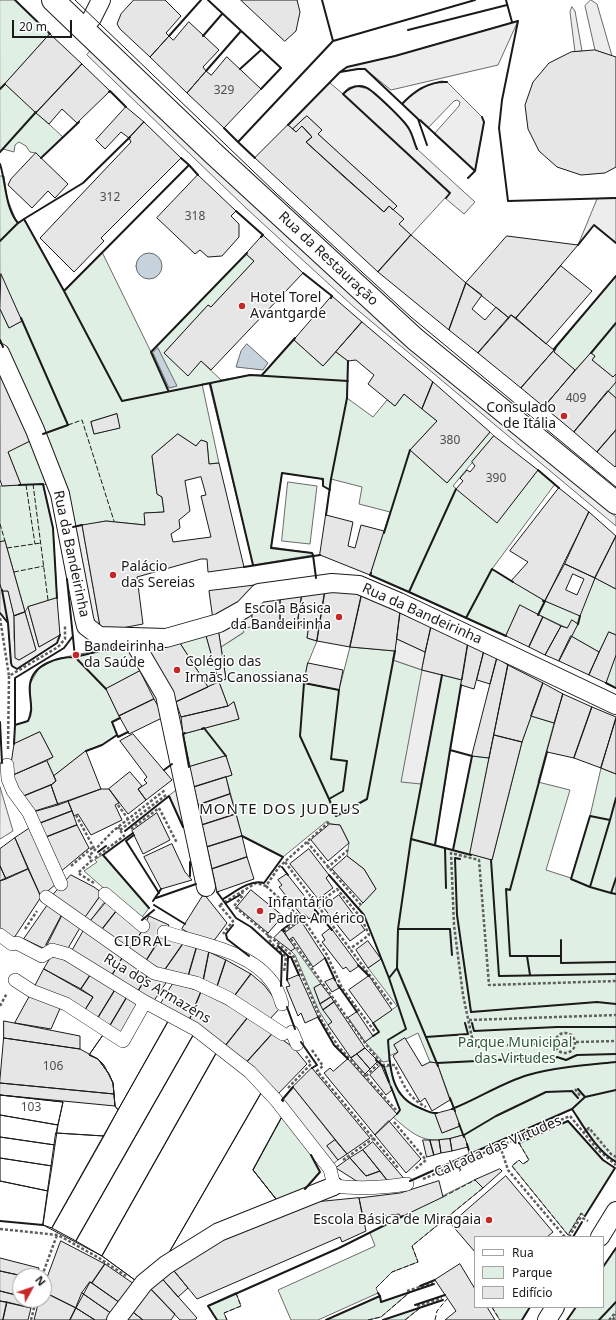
<!DOCTYPE html>
<meta charset="utf-8">
<style>
body{margin:0}
#map{position:relative;width:616px;height:1320px;overflow:hidden;background:#fff;font-family:"Noto Sans",sans-serif}
canvas{display:block}
.legend{position:absolute;left:474px;top:1236px;width:130px;height:72px;box-sizing:border-box;background:#fff;border:1px solid #a3a3a3;margin:0;padding:5px 7px;list-style:none;font-size:12px;color:#1a1a1a}
.legend li{display:flex;align-items:center;gap:8px;height:20px}
.legend b{width:20px;border:1px solid #a3a3a3}
.north{position:absolute;left:12px;top:1268px;width:40px;height:40px;box-sizing:border-box;background:#fff;border:1px solid #a3a3a3;border-radius:50%;rotate:50deg;font-size:11px;font-weight:700;line-height:16px;text-align:center;color:#1a1a1a}
.north::after{content:'';display:block;margin:auto;width:14px;height:18px;background:#c62828;clip-path:polygon(50% 0,100% 100%,50% 72%,0 100%)}
.scale{position:absolute;left:12px;top:20px;width:60px;height:18px;box-sizing:border-box;border:2px solid #1a1a1a;border-top:0;padding-left:5px;font-size:12px;line-height:14px;white-space:nowrap;color:#1a1a1a;-webkit-text-stroke:3px #fff;paint-order:stroke}
</style>
<div id="map">
<canvas width="616" height="1320"></canvas>
<ul class="legend">
<li><b style="height:5px;background:#fff"></b>Rua</li>
<li><b style="height:11px;background:#e0efe3"></b>Parque</li>
<li><b style="height:11px;background:#e6e6e6"></b>Edifício</li>
</ul>
<div class="north">N</div>
<div class="scale">20 m</div>
</div>
<script>
const ctx = document.querySelector('canvas').getContext('2d');
ctx.lineJoin = 'round';
function paint(path, color) {
  ctx.fillStyle = color;
  ctx.fill(path, 'evenodd');
}
function stroke(path, color, width, dash) {
  ctx.strokeStyle = color;
  ctx.lineWidth = width;
  ctx.lineCap = dash ? 'butt' : 'round';
  ctx.setLineDash(dash || []);
  ctx.stroke(path);
}
function drawText(font, color, halo, rows, align = 'center') {
  ctx.font = font + ' "Noto Sans",sans-serif';
  ctx.lineWidth = 3;
  ctx.setLineDash([]);
  ctx.textBaseline = 'middle';
  ctx.strokeStyle = halo;
  ctx.fillStyle = color;
  for (const [text, x, y, turn = 0] of rows) {
    ctx.save();
    ctx.translate(x, y);
    ctx.rotate((+turn || 0) * Math.PI / 180);
    ctx.textAlign = isNaN(turn) ? turn : align;
    if (halo) ctx.strokeText(text, 0, 0);
    ctx.fillText(text, 0, 0);
    ctx.restore();
  }
}
const green = new Path2D(`
 M0,0H15L50,34L5,84L63,137L41,158L36,153L30,152L26,146L19,142L15,145L14,152L3,149L0,152Z
 M0,176H4L7,198L17,223L24,219L64,290L102,252L151,352L246,254L254,261L211,307L208,305L164,353L188,375L201,361L221,380L250,375H262L294,340L323,366L336,352L348,361L347,398L373,417L387,400L395,406L404,394L437,421L410,450L447,483L490,432L494,436L453,486L497,522L538,470L555,484L492,569L545,601L579,615L595,578L616,589V635L609,632L599,652L571,636L578,624L572,621L567,628L520,606L506,636L370,575L390,512L359,504L362,487L331,479L330,490L323,486L322,479L282,473L271,547L312,553L313,555L253,565L209,383L202,384L219,463L209,464L207,442L201,440L196,446L178,434L152,456L157,494L162,497L164,512L145,513V525L106,521L73,528L43,433L0,340V309L9,328L22,321L0,275ZM117,414L119,428L94,434L91,422Z
 M616,276V374L613,377L592,360L595,356L591,353L575,370L554,352L556,348Z
 M616,382V398L608,391Z
 M33,440L52,483L43,485L53,528L57,598L28,607L25,612L5,541L0,542V486L21,485L8,452Z
 M288,482L317,486L310,544L282,541Z
 M297,625H309L307,638L317,641L308,663L305,683L339,690L350,647L395,651L393,660L422,670L462,680L435,845L453,850L472,756L489,758L471,854L492,860L522,742L531,716L554,723L538,782L570,790L546,870L571,878L590,816L601,768L616,774V1162C597,1151 584,1127 572,1109L470,1154L463,1135C429,1145 420,1141 393,1117L400,1110L384,1067L390,1066C398,1099 404,1102 435,1114L442,1133L460,1126L437,1063L430,1062L418,1033L394,1045L398,1052L389,1056V1061L383,1062L365,1042L379,1032L373,1023L397,1006L368,968L381,959L364,915L358,908L376,889L364,869L347,856L349,843L340,825L330,824L327,821L283,857L242,836L226,777L232,775L226,756L189,767L183,734L239,719L234,702L228,706L219,682L226,679L221,647L243,633L242,628Z
 M205,632L219,682L208,687L178,640Z
 M126,645L140,671L106,689L120,718L112,722L117,735L102,745L86,751L54,776L47,761L53,757L40,732L14,744L15,725L28,721L31,708L30,684L39,668L56,659Z
 M616,655V688L606,683Z
 M103,855L149,908L140,920L84,871L97,862L95,860Z
 M295,948L321,984L314,988L320,1004L332,1022L328,1025L319,1011L295,955L291,951Z
 M284,1113L305,1143L320,1172L298,1198L280,1204L253,1170Z
 M568,1121L603,1160L615,1168L585,1216L581,1214L568,1235L512,1166L519,1160L523,1164L529,1160L519,1143Z
 M475,1180L483,1188L412,1246L418,1262L392,1272L376,1288L378,1293L318,1320H291L278,1290L375,1246L370,1233Z
 M616,1248V1320H567L576,1307H603V1267Z
 M410,1292L381,1317L368,1320H326L380,1296L381,1302Z
 M236,1293L241,1306L224,1313L227,1320H217L208,1306Z
 M492,1307H530L522,1320H500Z
 M420,1308L405,1320H383L386,1319Z`);
const parking = new Path2D(`
 M591,0L597,4L612,56L595,50L585,6Z
 M572,7L575,11L582,51L575,52L570,12Z
 M518,21L498,65L391,90L365,69H358L340,72L347,67L395,56Z
 M92,49L348,290L616,517V526L354,307L247,209L87,55Z
 M442,81L447,82L482,117L484,122L475,171L434,134L459,106L460,102L457,100L454,101L428,128L402,104L419,89Z
 M330,83L343,94L348,88L355,86L369,89L404,121L409,128L417,149L475,202L464,214L445,198L411,235L399,224L404,219L393,210L396,205L318,134L322,130L307,116L293,129L288,125Z
 M616,198V243L594,225L578,245L597,199Z
 M82,525L101,632L94,628L73,528Z
 M0,584L2,591H8L14,615V638L16,658L19,660L36,650L25,612L28,607L39,647L60,635L57,643L17,669L12,666L11,663L8,623L0,613Z
 M259,601V612L252,613V627L242,628L244,632L221,647L218,628Z
 M397,639L425,652L422,670L442,675L421,784L401,782L422,670L393,660Z
 M0,787L13,831L0,839Z
 M178,789L186,832L169,796Z
 M103,893L108,897L88,924L83,920Z
 M293,1087L335,1140L327,1146L338,1160L333,1164L282,1100Z`);
const water = new Path2D(`
 M136 266a13 13 0 1 1 26 0a13 13 0 1 1-26 0Z
 M247,344L268,363L263,370L236,367L241,351Z
 M158,348L177,386L169,388L153,353Z`);
const building = new Path2D(`
 M134,0H165L181,16L166,33L169,36L150,57L120,29L117,24L121,14Z
 M241,0H297L300,12L296,31L285,41Z
 M189,22L219,50L203,67L206,71L187,93L150,57L169,36L173,40Z
 M50,34L82,64L36,113L5,84Z
 M595,50L616,57V167L605,173L581,175L557,167L539,151L528,129L525,105L533,82L549,63L571,52Z
 M227,57L261,89L224,128L187,93L206,71L211,75Z
 M82,64L110,91L77,123L62,109L49,124L36,113Z
 M126,107L144,122L129,138L121,132L105,149L96,140Z
 M307,116L322,130L318,134L397,206L393,210L389,206L384,212L306,142L312,137L302,126L296,132L293,129Z
 M144,122L181,158L101,238L104,241L74,272L40,238L131,142L129,138Z
 M288,125L296,132L302,126L312,137L306,142L343,176L384,212L389,206L404,219L399,224L411,235L378,272L255,158Z
 M36,153L68,184L55,198L48,191L32,208L8,185L11,179Z
 M198,175L236,211L231,216L239,224V237L222,256L208,257L200,250L195,254L157,218Z
 M263,235L303,273L211,370L201,361L188,376L164,353L208,305L211,307L254,261L246,254Z
 M411,235L466,283L449,330L378,272Z
 M507,236L578,245L516,318L511,315L509,318L466,283Z
 M561,266L592,291L546,344L516,318Z
 M1,274L22,321L9,328L0,309Z
 M466,283L482,295L472,309L485,320L496,307L509,318L478,353L449,330Z
 M332,296L362,322L323,366L294,340Z
 M511,315L554,350L521,388L478,353Z
 M362,322L433,382L422,409L404,394L395,406L368,384L374,375L356,360L348,361L336,352Z
 M556,348L554,352L575,370L544,407L521,388Z
 M591,353L595,356L592,360L613,377L616,374V382L574,432L544,407Z
 M0,368L30,441L8,452L21,485L2,486L0,480Z
 M433,382L490,432L447,483L410,450L437,421L422,409Z
 M608,391L616,398V430L597,452L574,432Z
 M117,414L120,428L94,434L91,422Z
 M616,430V466L615,467L597,452Z
 M178,434L196,446L201,440L207,442L209,464L219,463L244,567L208,572L207,559H201L137,577L143,624L101,632L82,525L106,521L145,525L144,513L164,512L162,497L157,494L152,456ZM201,477L206,495L201,496L211,537L173,542L171,534L180,528L179,520L190,511L185,481Z
 M494,436L538,470L497,523L456,489L463,481L460,478L467,470L470,472L475,466L472,462Z
 M559,488L589,512L545,601L511,581L528,562L510,551Z
 M589,512L616,536L595,578L565,564Z
 M326,515L353,522L348,546L355,548L361,525L384,531L370,575L320,555Z
 M616,536V589L595,578Z
 M5,541L25,612L14,616L8,591H2L0,584V542Z
 M565,564L595,578L580,616L545,601ZM573,574L584,579L577,595L566,590Z
 M264,584L213,620L209,591Z
 M325,591L317,641L307,638L309,625H297L302,593Z
 M325,591L362,593L350,647L317,641Z
 M302,593L297,625L280,626V595Z
 M362,593L400,613L395,651L350,647Z
 M280,595V626L252,627V613L259,612V601Z
 M57,598L60,635L39,647L28,607Z
 M520,605L543,617L529,647L506,636Z
 M25,612L36,650L19,660L15,658L14,616Z
 M400,613L431,627L425,652L397,639Z
 M543,617L561,626L545,655L529,647Z
 M572,620L578,624L559,661L545,655L561,626L567,628Z
 M431,627L468,643L462,680L422,670Z
 M218,628L226,679L219,682L205,632Z
 M609,632L616,635V655L606,683L589,675Z
 M571,636L599,652L589,675L559,661Z
 M178,640L208,687L176,702L147,654L149,645Z
 M468,643L484,651L474,689L461,685Z
 M484,651L497,658L490,684L477,680Z
 M497,658L508,665L489,758L472,756Z
 M308,663L343,670L339,690L304,683Z
 M508,665L543,683L522,742L494,735Z
 M140,671L154,699L119,716L106,689Z
 M219,682L228,706L181,717L176,702Z
 M543,683L563,694L554,723L531,716Z
 M563,694L592,707L574,758L547,752Z
 M154,699L164,717L129,734L119,716Z
 M234,702L239,719L183,734L181,717L228,706Z
 M592,707L616,717L601,768L574,758Z
 M616,719V774L601,768Z
 M40,732L53,757L9,777L14,744Z
 M133,734L172,780L146,800L138,789L147,783L144,780L147,777L120,741Z
 M494,735L522,742L492,860L470,854Z
 M86,751L101,789L58,805L51,785L56,781L54,776Z
 M226,756L232,775L194,787L189,767Z
 M47,761L56,781L51,785L19,798L9,777Z
 M130,772L142,786L138,789L146,800L128,814L109,789Z
 M226,777L230,794L198,805L194,787Z
 M51,785L58,805L33,812L19,798Z
 M101,789H109L119,803L115,805L122,820L91,835L78,814L74,816L68,801Z
 M230,794L236,814L202,825L198,805Z
 M68,801L72,811L38,824L33,812Z
 M72,811L77,825L44,838L38,824Z
 M157,813L170,840L143,854L132,831Z
 M236,814L242,836L207,847L202,825Z
 M330,824L340,825L349,843L328,861L311,840Z
 M77,825L89,848L59,873L44,838Z
 M30,828L57,883L41,897L15,838Z
 M242,836L247,857L212,869L207,847Z
 M15,838L28,869L6,879L0,866V849Z
 M172,844L185,872L192,880L161,889L144,857Z
 M309,849L329,875L326,878L333,888L318,899L290,864Z
 M347,856L364,869L376,889L363,903L332,869Z
 M247,857L254,879L217,892L212,869Z
 M0,866L6,879L0,881Z
 M28,869L41,897L12,941L0,932V881Z
 M287,874L317,912L309,919L305,914L302,916L279,887L282,885L278,880Z
 M71,875L94,887L102,893L83,920L52,896Z
 M251,890L283,916L268,933L237,907Z
 M204,894L227,923L213,942L196,937L182,929Z
 M339,895L365,930L350,941L323,907Z
 M108,900L118,909L100,932L88,924Z
 M49,903L63,913L45,949L24,939Z
 M118,909L143,930L127,951L100,932Z
 M63,913L81,926L67,950L46,945Z
 M149,916L169,925L146,961L127,951L143,930Z
 M301,921L325,958L313,967L293,937L289,940L285,933Z
 M331,928L359,966L350,972L346,967L343,969L322,942L325,940L322,935Z
 M84,930L124,955L111,977L72,951Z
 M282,930L295,948L291,951L274,938Z
 M163,934L185,941L164,971L146,961Z
 M185,941L197,946L188,977L164,971Z
 M368,941L381,959L368,968L356,950Z
 M197,946L209,952L203,982L188,977Z
 M209,952L226,960L217,987L203,982Z
 M53,954L91,974L81,989L44,969Z
 M124,955L149,973L137,993L111,977Z
 M226,960L251,974L233,998L217,987Z
 M44,969L93,997L83,1013L33,990Z
 M149,973L168,980L153,1002L137,993Z
 M91,974L115,990L96,1021L83,1013L93,997L81,989Z
 M251,974L264,985L281,1007L268,1021L233,998Z
 M299,975L318,1017L305,1023L301,1013L298,1016L286,987L290,986L287,980Z
 M369,976L392,1010L373,1023L349,990Z
 M334,978L339,988L332,992L325,982Z
 M174,982L201,992L189,1021L160,1005Z
 M321,984L331,997L320,1004L314,988Z
 M115,990L127,997L108,1029L96,1021Z
 M32,992L62,1004L51,1029L15,1023Z
 M201,992L249,1016L226,1045L189,1021Z
 M127,997L141,1005L123,1038L108,1029Z
 M331,997L334,1002L323,1010L320,1004Z
 M334,1002L365,1048L351,1058L328,1025L332,1022L323,1010Z
 M145,1007L169,1020L118,1110L115,1106L113,1083L109,1074L98,1059L89,1055L105,1032L123,1043Z
 M145,1007L194,1034L263,1090L284,1113L253,1170L280,1204L139,1283L102,1256L43,1225L48,1191L0,1181V1095L63,1102L56,1133L104,1136L118,1110L115,1106L113,1083L109,1074L98,1059L89,1055L105,1032L123,1043Z
 M357,1012L373,1036L365,1042L348,1018Z
 M249,1016L273,1033L246,1063L226,1045Z
 M169,1020L194,1034L76,1241L52,1228Z
 M4,1021L80,1036V1049L4,1038Z
 M273,1033L294,1048L307,1064L276,1096L246,1063Z
 M194,1034L217,1052L102,1256L76,1241Z
 M4,1038L80,1049L98,1059L104,1065L113,1083L114,1094L0,1083Z
 M405,1038L422,1066L430,1062L437,1063L450,1100L432,1111L425,1098L420,1102L393,1056L398,1052L394,1045Z
 M365,1048L378,1061L370,1069L357,1054Z
 M217,1052L263,1090L162,1265L139,1283L102,1256Z
 M357,1054L370,1069L365,1074L351,1058Z
 M348,1059L397,1114L375,1135L324,1073L330,1068L333,1071Z
 M381,1065L392,1090L386,1095L370,1075Z
 M312,1068L370,1138L347,1154L293,1087Z
 M0,1083L114,1094L115,1106L0,1095Z
 M263,1090L284,1113L253,1170L280,1204L162,1265Z
 M0,1095L63,1102L58,1125L0,1115Z
 M454,1109L460,1126L442,1133L435,1114Z
 M0,1115L58,1125L55,1145L0,1137Z
 M389,1121L421,1159L406,1173L375,1135Z
 M56,1133L104,1136L52,1228L43,1225Z
 M464,1135L468,1147L452,1151L450,1139Z
 M0,1137L55,1145L52,1166L0,1158Z
 M450,1139L452,1151L441,1153L439,1140Z
 M335,1140L347,1154L338,1160L327,1146Z
 M423,1140H430L434,1155L427,1157Z
 M430,1140H439L441,1153L434,1155Z
 M373,1142L407,1182L390,1184L363,1150Z
 M363,1150L380,1171L366,1176L350,1158Z
 M0,1158L52,1166L48,1191L0,1181Z
 M350,1158L366,1176L380,1171L390,1184L358,1182L336,1168Z
 M500,1169L502,1171L483,1188L475,1180Z
 M506,1176L553,1232L547,1237H475V1252L451,1224Z
 M439,1181L443,1197L401,1217L399,1214L363,1219L359,1198L400,1193Z
 M359,1198L366,1231L342,1242L340,1237L197,1299L170,1266L296,1204Z
 M61,1241L105,1264L92,1283L90,1282L76,1308L44,1292V1286Z
 M0,1258L39,1268L37,1276H23L0,1271Z
 M105,1264L137,1286L123,1305L92,1283Z
 M460,1264L475,1289V1307H487L495,1320H445L456,1311L435,1280Z
 M170,1266L188,1288L178,1297L158,1274Z
 M0,1271L23,1276H20V1296L0,1291Z
 M158,1274L197,1318L195,1320H180L146,1284Z
 M90,1282L123,1305L115,1316L82,1293Z
 M146,1284L175,1314L171,1320H143L129,1309Z
 M0,1291L20,1296V1300H32L31,1308L0,1301Z
 M44,1292L76,1308L70,1320H34L39,1300H44Z
 M82,1293L115,1316L112,1320H95L76,1308Z
 M0,1301L7,1302L3,1320H0Z
 M7,1302L31,1308L28,1320H3Z
 M76,1308L95,1320H70Z
 M129,1309L143,1320H120Z`);
const pedestrianTunnel = new Path2D(`
 M143,926L164,932`);
const path = new Path2D(`
 M0,618L9,676
 M8,749L9,676L58,647L65,639V626
 M118,805L128,819
 M76,815L95,850
 M131,829L159,808L177,843
 M120,830L166,795
 M307,842L361,905
 M95,858L124,836L118,827
 M285,862L392,1005
 M71,866L93,847
 M327,868L348,850
 M94,883L78,873L92,860L89,856L113,831L165,790
 M266,886L305,922L327,955L342,988L375,1032
 M242,891L243,895L234,906L294,957L322,1021L338,1046L397,1111
 M219,905L233,921L223,934
 M220,905L256,883L266,886L279,867L329,822
 M317,905L337,889L362,919L369,935L350,949
 M25,929L37,911
 M286,932L285,931L301,918
 M268,935L271,943L286,957L284,972
 M291,939L368,1047L383,1065H395C402,1083 408,1098 426,1107
 M0,1006L7,993
 M469,1020L616,1015
 M555 1043a10 10 0 1 1 20 0a10 10 0 1 1-20 0Z
 M576,1042L616,1041
 M555,1043L474,1047L463,995L454,925L451,853L479,860L489,985L616,981
 M312,1050L323,1066L317,1071L399,1169
 M366,1076L378,1064
 M288,1088L311,1064L306,1056
 M575,1089L581,1097
 M394,1122L426,1160L414,1170
 M583,1133L589,1128L611,1154L616,1157
 M500,1146L508,1170L565,1237
 M343,1160L374,1138
 M423,1179L570,1116L597,1149L616,1165
 M0,1229L58,1235L99,1258L126,1276
 M569,1237L581,1217L588,1221
 M42,1276L57,1235
 M407,1291L433,1283
 M417,1306L442,1298
 M31,1320L36,1300
 M609,1320L616,1312
 M613,1320L616,1314`);
const pedestrian = new Path2D(`
 M7,765L8,779L13,791L29,813L61,884
 M105,894L143,926
 M46,897L154,973L196,983L228,998L283,1034
 M164,932C199,944 249,950 272,982C277,988 280,997 282,1004
 M0,935L12,944L17,943L42,956L52,950L67,954L145,1002L195,1029L250,1072L276,1100L330,1169L334,1186C359,1189 382,1188 407,1184
 M15,980L32,991L66,1004L123,1041L145,1002
 M292,1032L297,1044`);
const minor = new Path2D(`
 M83,28L92,18L101,0
 M0,353L35,430L60,494L84,618L86,626L99,636L166,638L219,623L244,609L259,593L332,583L359,585L399,602L616,705
 M131,637L165,695L206,887
 M600,1237L616,1211
 M116,1320L144,1283L166,1265L219,1232L334,1186
 M547,1320L555,1307`);
const secondary = new Path2D(`
 M53,0L214,154L415,339L616,503`);
const tram = new Path2D(`
 M75,0L276,193L411,317L616,487`);
const fence = new Path2D(`
 M68,425L82,420L114,521
 M33,484L48,600
 M26,485L35,544
 M0,524L5,541
 M7,548L41,543
 M14,572L44,566
 M519,1143L529,1160L523,1164L519,1160L512,1166L568,1235L581,1213L585,1216
 M443,1197L475,1180L477,1182
 M376,1288L392,1272L418,1262L412,1246L483,1188L481,1186
 M492,1307L500,1320
 M227,1320L224,1313L241,1306L236,1293
 M368,1320L381,1317L410,1292
 M405,1320L420,1308
 M435,1320L437,1311L447,1299`);
const wall = new Path2D(`
 M15,0L50,34
 M208,0L281,68L261,89
 M322,0L333,41L475,0
 M506,0L512,22
 M408,30L507,5
 M169,36L201,0
 M203,36L222,14
 M240,69L261,50
 M206,71L241,31
 M340,72L347,67L395,56L518,21L502,100L499,128L508,201L616,198
 M0,89L5,84
 M109,92L110,91L126,107
 M402,104C414,91 428,81 447,82
 M420,120L475,171L468,178
 M288,125L340,72L358,69H365L418,119L427,145
 M224,128L238,142
 M417,149C414,143 413,135 409,129C405,121 372,89 365,87C356,84 349,88 343,94L450,193L446,198
 M0,152L36,112
 M41,158L79,122
 M181,158L189,165
 M255,158L238,142L333,41
 M0,164C6,182 5,208 18,223
 M475,171L484,122L482,117
 M198,175L189,165L64,291L122,401L250,375L348,381
 M236,211L263,235L261,237
 M0,241L17,224L24,219L25,221
 M578,245L594,225L616,243
 M303,273L332,296L331,298
 M64,291L24,219L83,183L130,137
 M21,318L68,425L43,434
 M0,340L3,347
 M554,349L616,276
 M591,353L616,323
 M262,375L295,338
 M210,383L253,565
 M168,390L151,352L247,253
 M538,470L559,488
 M19,485L43,484L53,528L57,598
 M456,489L409,592L506,636
 M326,515L331,479L347,398L348,361
 M73,527L82,525
 M384,533L410,450
 M313,555L312,553L271,548L282,473L323,479V486L330,490
 M313,555L316,578
 M244,567L320,555
 M371,573L370,575L409,592
 M0,613L8,623L2,590
 M538,615L545,601H543
 M466,618L492,569L513,582
 M8,623L11,663L12,666L17,669L57,643L60,635
 M578,624L580,616
 M304,683L339,690L331,759L347,761L343,791L329,799L300,736Z
 M606,683L616,688
 M106,689L75,657L125,645
 M120,718L112,722L118,737L128,732
 M0,722L2,763
 M15,725V678L64,648L73,636
 M202,729L204,728L226,756
 M185,733L183,734L189,767
 M14,744L15,725L28,721C35,709 28,697 30,684C33,664 58,657 75,657L67,579
 M86,751L102,745L117,735
 M547,752L510,890L506,889L510,956H561
 M164,770L172,764
 M329,799L336,816L367,799L395,651
 M125,831L169,796L183,827
 M133,833L103,855L149,908
 M134,835L126,841L159,893
 M411,839L442,675
 M435,845L450,750
 M445,848L446,888
 M453,850L472,756L450,750L461,685
 M98,852L106,846
 M460,859L455,858L457,915L471,1012L597,1002L616,1004
 M491,860L499,976L616,974
 M190,862V876
 M282,867L288,875
 M329,875L364,915L389,978
 M616,878L611,893L616,894
 M590,887L610,820
 M217,892L236,918L251,927L282,955L281,986
 M611,893L590,887L571,879L590,816L610,820L616,798
 M156,898L196,884
 M223,899C235,892 250,879 264,883L283,857L242,836
 M153,901L161,889
 M226,903L240,895
 M154,905L185,924
 M315,910L332,930
 M142,920L154,910
 M233,925L226,934L227,939L249,956
 M398,929H450L452,955
 M284,931L282,930L298,918
 M561,940V963L616,962
 M278,946L289,957
 M527,956L530,975
 M325,958L335,980
 M358,965L369,976
 M397,968L389,978L406,1029L388,1040C390,1067 390,1097 420,1108C425,1110 431,1114 437,1113
 M287,980L288,957H291L299,975
 M338,985L357,1012
 M287,1007L295,1029
 M318,1017L334,1045L348,1059
 M373,1023L379,1032L373,1036
 M472,1023L474,1031L557,1027H616
 M426,1037L468,1034L465,1023
 M301,1042L317,1065L312,1068
 M376,1060L384,1067L389,1082
 M437,1063L557,1057L566,1060L577,1055L616,1054
 M438,1066L397,968L398,929L411,839L471,855
 M391,1087L400,1110L397,1114
 M578,1089L585,1097L616,1090
 M450,1098L455,1111
 M283,1101L282,1100L293,1087
 M452,1109C478,1099 501,1083 528,1075C557,1067 587,1065 616,1062
 M572,1109L585,1097
 M459,1124L464,1137
 M464,1135L496,1116L546,1092L572,1091L578,1098
 M519,1143L568,1121L603,1160L615,1168L585,1216
 M467,1144L470,1154L572,1109C584,1127 597,1151 616,1162
 M410,1181L470,1154
 M305,1189L320,1172L311,1155
 M0,1221L43,1225
 M573,1237L582,1222
 M603,1267L616,1248
 M420,1286L435,1280
 M380,1296L381,1302L434,1284
 M415,1305L445,1295
 M217,1320L208,1306L339,1248L403,1216
 M326,1320L380,1296L378,1293
 M383,1320L443,1300
 M522,1320L530,1307
 M567,1320L576,1307
 M599,1320L616,1302`);
const markers = [
 [242,306,4,"#c62828"],
 [564,416,4,"#c62828"],
 [113,575,4,"#c62828"],
 [339,617,4,"#c62828"],
 [76,655,4,"#c62828"],
 [177,670,4,"#c62828"],
 [260,911,4,"#c62828"],
 [489,1220,4,"#c62828"]
];
const numberNames = [
 ["329",224,91],
 ["312",110,198],
 ["318",195,217],
 ["409",576,399],
 ["380",450,441],
 ["390",496,479],
 ["106",53,1067],
 ["103",31,1108]
];
const streetNames = [
 ["Rua da Restauração",328,259,43],
 ["Rua da Bandeirinha",71,554,78],
 ["Rua da Bandeirinha",422,614,24],
 ["Rua dos Armazéns",157,989,31],
 ["Calçada das Virtudes",498,1147,-23]
];
const poiNames = [
 ["Hotel Torel",250,298],
 ["Avantgarde",250,314],
 ["Consulado",556,408,"right"],
 ["de Itália",556,424,"right"],
 ["Palácio",121,567],
 ["das Sereias",121,583],
 ["Escola Básica",331,609,"right"],
 ["da Bandeirinha",331,625,"right"],
 ["Bandeirinha",84,647],
 ["da Saúde",84,663],
 ["Colégio das",185,662],
 ["Irmãs Canossianas",185,678],
 ["Infantário",268,903],
 ["Padre Américo",268,919],
 ["Escola Básica de Miragaia",481,1220,"right"]
];
const parkNames = [
 ["Parque Municipal",515,1043],
 ["das Virtudes",515,1059]
];
const neighbourhoodNames = [
 ["MONTE DOS JUDEUS",280,810],
 ["CIDRAL",143,942]
];
paint(green, '#e0efe3');
stroke(green, '#6a6a6a', 1);
paint(parking, '#ededed');
stroke(parking, '#6a6a6a', 1);
paint(water, '#c6d2dc');
stroke(water, '#6a6a6a', 1);
paint(building, '#e6e6e6');
stroke(building, '#1a1a1a', 1);
stroke(pedestrianTunnel, '#ddd', 13, [13, 6]);
stroke(pedestrian, '#1a1a1a', 14);
stroke(minor, '#1a1a1a', 20);
stroke(secondary, '#1a1a1a', 24);
stroke(path, '#5f5f5f', 2.5, [3, 2]);
stroke(pedestrian, '#fff', 13);
stroke(minor, '#fff', 18);
stroke(secondary, '#fff', 22);
stroke(tram, '#1a1a1a', 1);
stroke(fence, '#1a1a1a', 1, [5, 2]);
stroke(wall, '#1a1a1a', 2);
for (const [x, y, r, color] of markers) {
  const dot = new Path2D();
  dot.arc(x, y, r, 0, 2 * Math.PI);
  ctx.fillStyle = color;
  ctx.fill(dot);
  stroke(dot, '#fff', 1.5);
}
drawText('12px', '#4d4d4d', null, numberNames);
drawText('14px', '#1a1a1a', '#fff', streetNames);
drawText('14px', '#1a1a1a', '#fff', poiNames, 'left');
drawText('14px', '#2b5a34', '#fff', parkNames);
ctx.letterSpacing = '1px';
drawText('15px', '#1a1a1a', '#fff', neighbourhoodNames);
ctx.letterSpacing = '0px';
</script>
